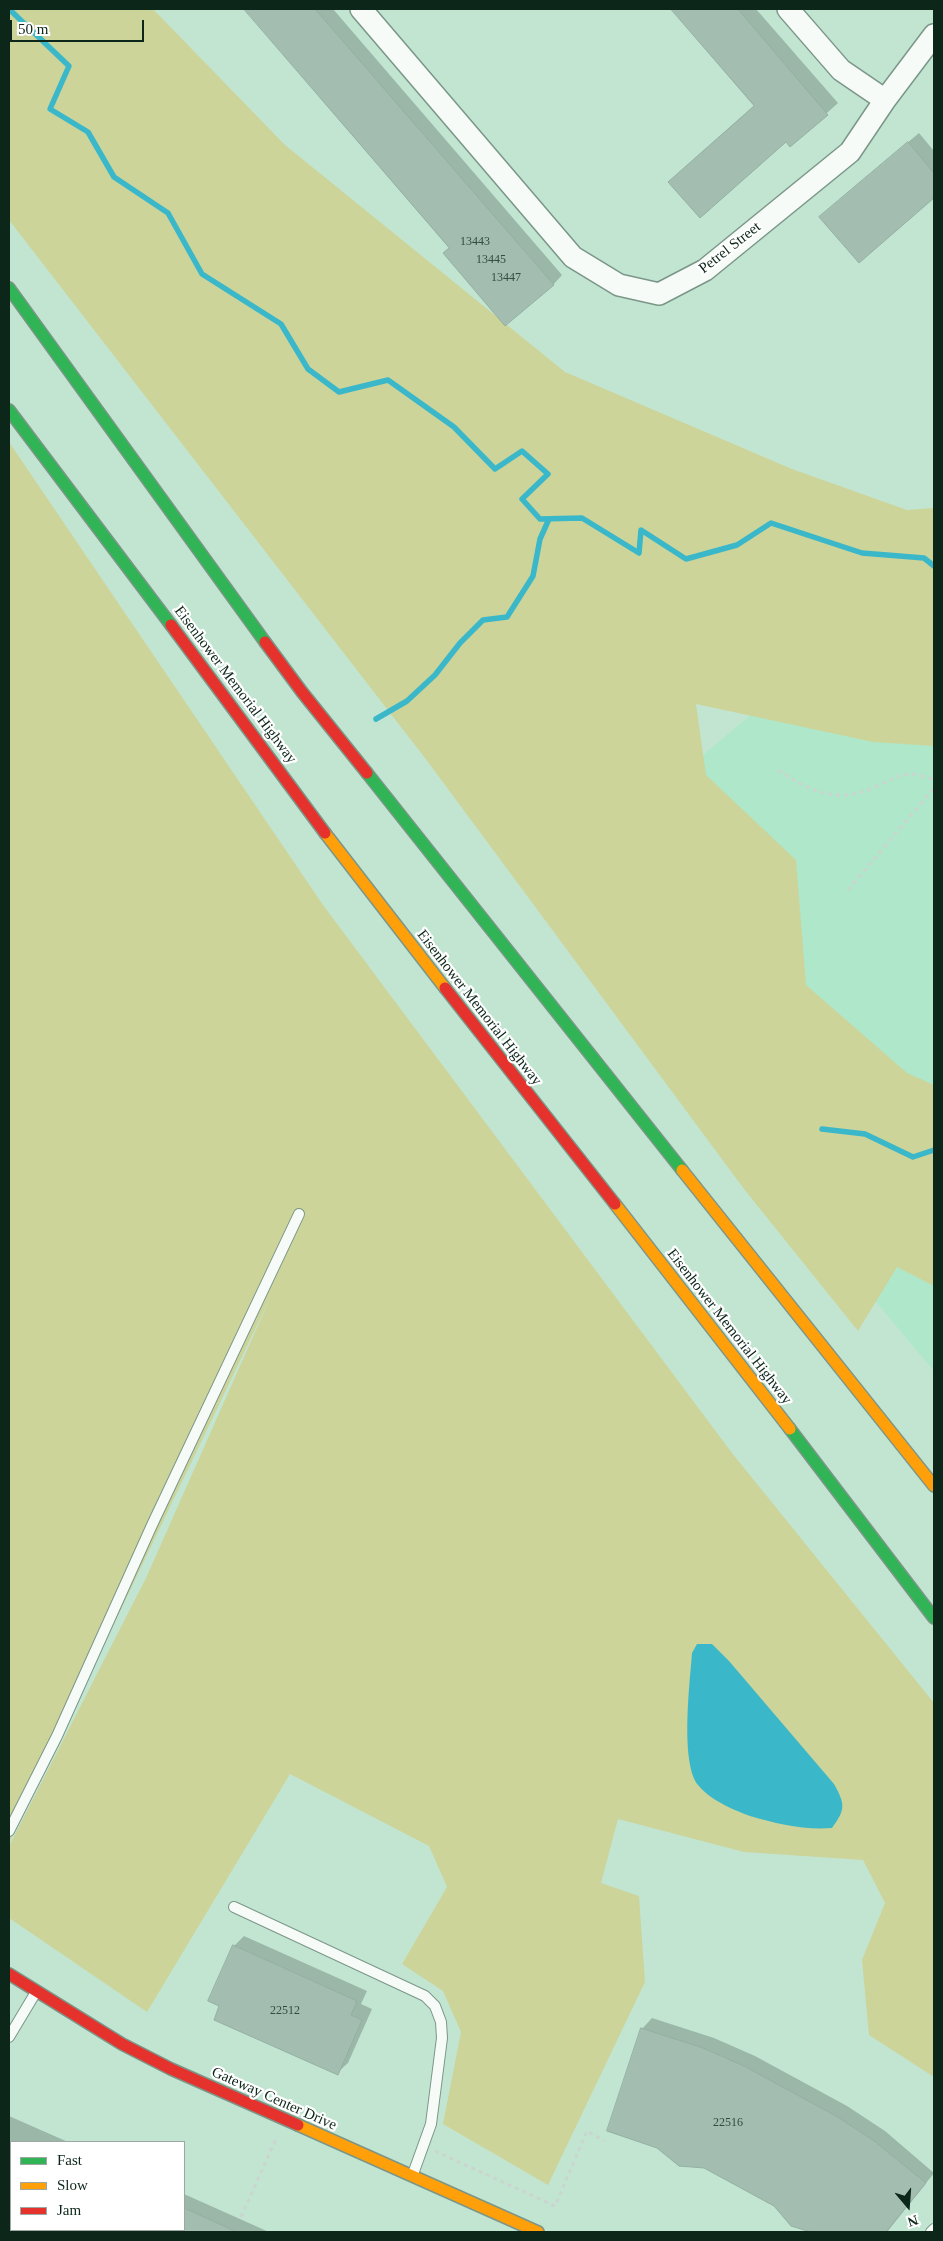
<!DOCTYPE html>
<style>
body{margin:0}
#map{position:relative;width:943px;height:2241px;overflow:hidden;background:#c2e5d2;font-family:"Times New Roman",serif}
canvas{display:block}
.frame{position:absolute;inset:0;border:10px solid #0d261a;pointer-events:none}
.legend{position:absolute;left:10px;top:2141px;width:175px;height:90px;box-sizing:border-box;background:#fff;border:1px solid #9ea8a3;margin:0;padding:6px 9px;list-style:none;font-size:15px;color:#0d261a}
.legend li{display:flex;align-items:center;gap:10px;height:25px}
.legend b{width:25px;border:1px solid #9ea8a3}
.north{position:absolute;left:883px;top:2181px;width:50px;height:50px;-webkit-text-stroke:4px #fff;paint-order:stroke;rotate:162deg;font-size:14px;font-weight:700;line-height:20px;text-align:center;color:#0d261a}
.north::after{content:'';display:block;margin:auto;width:18px;height:22px;background:#0d261a;clip-path:polygon(50% 0,100% 100%,50% 72%,0 100%)}
.scale{position:absolute;left:10px;top:20px;width:134px;height:22px;box-sizing:border-box;border:2px solid #0d261a;border-top:0;padding-left:6px;font-size:15px;line-height:18px;white-space:nowrap;color:#0d261a;-webkit-text-stroke:4px #fff;paint-order:stroke}
</style>
<div id="map">
<canvas width="943" height="2241"></canvas>
<div class="frame"></div>
<ul class="legend">
<li><b style="height:6px;background:#30b455"></b>Fast</li>
<li><b style="height:6px;background:#ff9f0a"></b>Slow</li>
<li><b style="height:6px;background:#e5322d"></b>Jam</li>
</ul>
<div class="north">N</div>
<div class="scale">50 m</div>
</div>
<script>
const ctx = document.querySelector('canvas').getContext('2d');
ctx.lineJoin = 'round';
function paint(path, color) {
  ctx.fillStyle = color;
  ctx.fill(path, 'evenodd');
}
function stroke(path, color, width, dash) {
  ctx.strokeStyle = color;
  ctx.lineWidth = width;
  ctx.lineCap = dash ? 'butt' : 'round';
  ctx.setLineDash(dash || []);
  ctx.stroke(path);
}
function drawText(font, color, halo, rows, align = 'center') {
  ctx.font = font + ' "Times New Roman",serif';
  ctx.lineWidth = 4.5;
  ctx.setLineDash([]);
  ctx.textBaseline = 'middle';
  ctx.strokeStyle = halo;
  ctx.fillStyle = color;
  for (const [text, x, y, turn = 0] of rows) {
    ctx.save();
    ctx.translate(x, y);
    ctx.rotate((+turn || 0) * Math.PI / 180);
    ctx.textAlign = isNaN(turn) ? turn : align;
    if (halo) ctx.strokeText(text, 0, 0);
    ctx.fillText(text, 0, 0);
    ctx.restore();
  }
}
const built = new Path2D(`
 M803,671L934,694V1371L535,896Z`);
const green = new Path2D(`
 M9,9H153L285,145L565,372L792,469L907,510L934,508V746L873,742L696,704L706,775L796,860L806,985L907,1073L934,1085V1286L897,1267L858,1331L744,1189L428,762L9,220Z
 M9,442L323,905L732,1453L934,1703V2077L869,2035L862,1960L885,1903L863,1860L744,1852L618,1819L601,1883L639,1896L645,1982L548,2185L443,2124L461,2032L443,1991L402,1964L447,1887L429,1846L290,1774L147,2012L9,1918V1846L146,1578L271,1296L9,1843Z`);
const water = new Path2D(`
 M697,1644H712L729,1661L834,1784C845,1804 846,1809 832,1828C803,1830 777,1824 750,1816C733,1810 709,1799 698,1785C680,1762 690,1682 692,1653Z`);
const shadow = new Path2D(`
 M246,9H333L562,275L553,285L451,247Z
 M672,9H756L838,103L790,146L786,141L669,182L755,105Z
 M919,133L934,151V196L859,261L831,207Z
 M244,1936L367,1991L361,2004L372,2009L348,2063L337,2073L221,2006L234,1946Z
 M652,2018L714,2038L755,2056L847,2106L885,2131L934,2173L887,2232H815L792,2225L642,2029Z
 M9,2116L68,2142H11V2230H184V2194L269,2232H9Z`);
const stream = new Path2D(`
 M9,9L69,66L50,109L88,132L114,177L168,213L202,274L281,324L308,369L339,392L388,380L454,427L495,469L522,451L548,474L522,499L540,519L582,518L639,553L641,530L686,559L737,545L771,523L862,553L924,558L934,566
 M376,719L407,701L435,675L460,643L483,620L507,617L533,576L540,539L549,519
 M822,1129L865,1134L913,1157L934,1150`);
const building = new Path2D(`
 M244,9H315L554,285L505,326L443,253L449,248Z
 M671,9H738L828,115L790,147L786,142L700,218L668,182L754,106Z
 M908,142L934,173V198L859,263L819,217Z
 M233,1945L357,2001L351,2015L362,2020L338,2075L214,2020L219,2006L208,2001Z
 M641,2028L703,2048L744,2066L836,2116L874,2141L926,2183L886,2232H811L791,2226L774,2206L704,2168L679,2166L657,2148L607,2131Z
 M184,2208L237,2232H184Z`);
const path = new Path2D(`
 M778,770C811,792 837,804 875,787C887,782 899,774 912,774C919,774 927,778 934,780
 M848,890L934,788
 M435,2151L555,2206L587,2131L604,2141
 M241,2217L276,2139`);
const lane = new Path2D(`
 M9,1831L57,1736L152,1525L299,1214
 M234,1907L425,1996L435,2006L441,2022L442,2038L431,2124L413,2174
 M9,2037L36,1992
 M931,2232L934,2229`);
const street = new Path2D(`
 M361,9L573,257L619,285L659,294L705,270L850,152L885,100L934,35
 M788,9L841,70L885,100`);
const fast = new Path2D(`
 M9,288L265,642
 M9,410L171,625
 M367,773L682,1170
 M790,1429L934,1618`);
const slow = new Path2D(`
 M325,833L445,988
 M682,1170L934,1486
 M615,1204L790,1429
 M298,2125L538,2232`);
const jam = new Path2D(`
 M171,625L325,833
 M265,642L302,692L367,773
 M445,988L615,1204
 M9,1974L122,2044L171,2069L298,2125`);
const numberNames = [
 ["13443",475,242],
 ["13445",491,260],
 ["13447",506,278],
 ["22512",285,2011],
 ["22516",728,2123]
];
const streetNames = [
 ["Petrel Street",730,248,-38],
 ["Eisenhower Memorial Highway",235,685,53],
 ["Eisenhower Memorial Highway",479,1008,52],
 ["Eisenhower Memorial Highway",729,1327,52],
 ["Gateway Center Drive",274,2099,24]
];
paint(built, '#afe7ca');
paint(green, '#ccd49a');
paint(water, '#3bb7ca');
paint(shadow, '#0003');
stroke(stream, '#3bb7ca', 5.5);
paint(building, '#a3beb0');
stroke(building, '#93afa0', 1);
stroke(lane, '#7b9688', 12);
stroke(street, '#7b9688', 24);
stroke(fast, '#7b9688', 14);
stroke(slow, '#7b9688', 14);
stroke(jam, '#7b9688', 14);
stroke(path, '#cad5cf', 3, [4, 4]);
stroke(lane, '#f6fbf8', 10);
stroke(street, '#f6fbf8', 21);
stroke(fast, '#30b455', 11);
stroke(slow, '#ff9f0a', 11);
stroke(jam, '#e5322d', 11);
drawText('12px', '#324c40', null, numberNames);
drawText('15px', '#0d261a', '#fff', streetNames);
</script>
